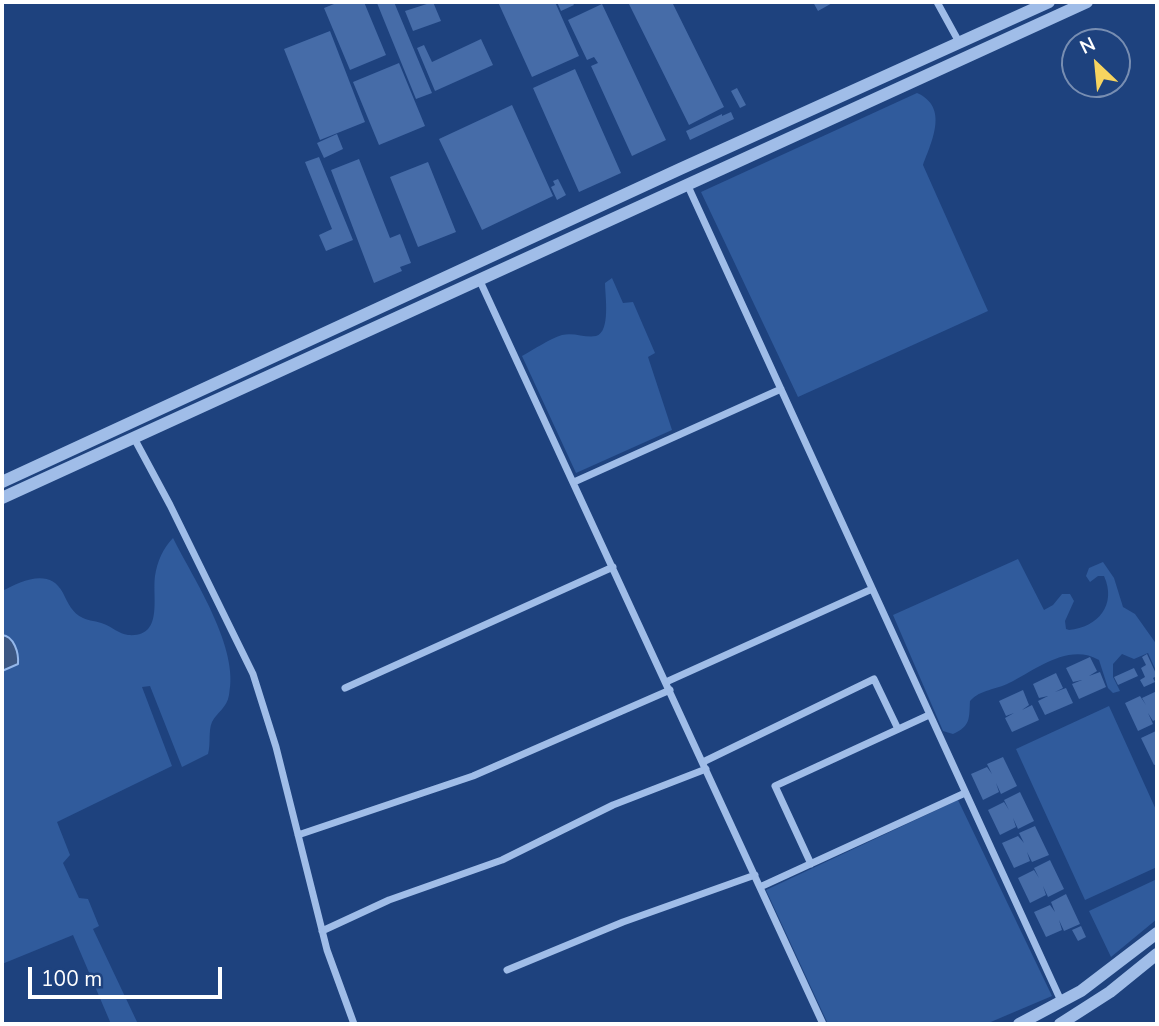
<!DOCTYPE html>
<style>
body{margin:0}
#map{position:relative;width:1159px;height:1026px;overflow:hidden;background:#1e427e;font-family:"Nunito Sans",sans-serif}
canvas{display:block}
.frame{position:absolute;inset:0;border:4px solid #fff;pointer-events:none}
.north{position:absolute;left:1061px;top:28px;width:70px;height:70px;box-sizing:border-box;background:#1e427e;border:2px solid #788eb2;border-radius:50%;rotate:334deg;font-size:19px;font-weight:700;line-height:28px;text-align:center;color:#fff}
.north::after{content:'';display:block;margin:auto;width:24px;height:32px;background:#f7d45f;clip-path:polygon(50% 0,100% 100%,50% 72%,0 100%)}
.scale{position:absolute;left:28px;top:967px;width:194px;height:32px;box-sizing:border-box;border:4px solid #fff;border-top:0;padding-left:9px;font-size:21px;line-height:24px;white-space:nowrap;color:#fff;-webkit-text-stroke:5px #1e427e;paint-order:stroke}
</style>
<div id="map">
<canvas width="1159" height="1026"></canvas>
<div class="frame"></div>
<div class="north">N</div>
<div class="scale">100 m</div>
</div>
<script>
const ctx = document.querySelector('canvas').getContext('2d');
ctx.lineJoin = 'round';
function paint(path, color) {
  ctx.fillStyle = color;
  ctx.fill(path, 'evenodd');
}
function stroke(path, color, width, dash) {
  ctx.strokeStyle = color;
  ctx.lineWidth = width;
  ctx.lineCap = dash ? 'butt' : 'round';
  ctx.setLineDash(dash || []);
  ctx.stroke(path);
}
const green = new Path2D(`
 M917,93C949,107 932,141 923,165L988,311L798,397L701,192Z
 M612,278L623,303L633,302L655,353L648,357L672,430L576,473L522,356C535,349 549,339 562,335C574,332 585,338 596,336C611,332 605,295 605,283Z
 M173,538C194,580 240,648 229,695C227,708 217,712 212,722C208,731 211,744 208,754L182,767L150,686L142,687L172,766L57,822L70,855L63,863L79,898L88,899L99,926L93,929L138,1024H111L73,935L2,964V591C21,581 50,567 63,593C68,603 72,613 83,618C89,621 97,621 104,624C112,627 119,634 128,635C164,638 152,598 155,576C157,562 163,548 173,538Z
 M1018,559L1044,610L1053,605L1062,594H1070L1074,601L1065,621L1066,629L1069,630C1098,627 1117,605 1104,576H1098L1090,582L1086,576L1089,568L1103,562L1114,578L1123,607L1135,614L1157,645V673L1148,653L1134,659L1122,654L1113,664V677L1120,691L1113,693L1108,688L1099,660C1069,642 1035,670 1009,683C996,690 981,689 970,701C969,718 971,726 953,734L943,731L893,615Z
 M1109,706L1157,812V867L1085,900L1016,749Z
 M958,800L1052,996L986,1024H828L766,890Z
 M1157,879V919L1111,957L1089,911Z`);
const water = new Path2D(`
 M2,635C14,636 19,653 18,664L2,671Z`);
const building = new Path2D(`
 M339,2H364L386,55L350,70L324,8Z
 M380,2H394L432,93L416,99L377,3Z
 M433,2L441,21L413,31L405,11Z
 M498,2H555L579,56L532,77Z
 M557,2H572L574,5L561,11Z
 M628,2H672L724,107L689,125Z
 M813,2H834L818,11Z
 M602,4L666,140L632,156L591,66L598,63L594,57L587,60L568,20Z
 M330,31L365,122L320,140L284,49Z
 M481,39L493,65L435,91L417,48L424,45L432,62Z
 M399,63L425,126L379,145L353,82Z
 M575,69L621,173L579,192L533,88Z
 M737,88L746,105L740,108L731,91Z
 M512,105L553,196L482,230L439,139Z
 M731,112L734,119L690,140L686,131L722,114V116Z
 M337,134L343,149L324,158L317,143Z
 M319,157L353,240L326,251L319,235L332,229L305,162Z
 M359,159L390,238L400,234L411,263L400,267L402,271L374,283L331,170Z
 M428,162L456,232L418,247L390,177Z
 M558,179L566,195L557,200L551,187L555,185L553,181Z
 M1147,654L1157,676L1153,678L1155,682L1144,687L1140,680L1145,677L1141,668L1146,665L1142,657Z
 M1090,657L1097,671L1089,676L1100,672L1106,687L1079,699L1072,684L1082,680L1073,682L1066,668Z
 M1134,668L1138,676L1118,685L1114,677Z
 M1056,673L1063,688L1055,692L1066,688L1073,703L1045,715L1038,701L1048,696L1039,698L1033,684Z
 M1023,690L1029,705L1022,710L1032,705L1039,720L1012,732L1005,718L1014,713L1006,716L999,701Z
 M1157,691V719L1153,721L1148,713L1153,724L1138,731L1125,703L1140,696L1146,705L1142,698Z
 M1156,731L1157,764L1154,765L1141,738Z
 M1003,757L1017,786L1001,794L996,783L999,792L983,800L971,774L987,767L992,774L987,764Z
 M1020,792L1034,821L1018,829L1013,818L1016,827L1000,835L988,810L1004,802L1009,810L1004,800Z
 M1035,826L1049,855L1032,862L1027,852L1030,861L1014,868L1002,843L1018,836L1024,843L1019,833Z
 M1050,860L1064,889L1048,897L1043,886L1046,895L1030,903L1018,878L1034,870L1039,878L1034,868Z
 M1066,894L1080,924L1064,931L1059,920L1062,930L1046,937L1034,912L1050,905L1055,912L1051,902Z
 M1081,926L1086,937L1078,941L1072,930Z`);
const minor = new Path2D(`
 M937,2L959,42
 M687,184L1062,1003
 M479,279L823,1024
 M134,438L170,505L253,674L276,747L327,950L354,1024
 M574,482L781,389
 M666,682L872,589
 M345,688L613,567
 M703,762L874,679L898,729
 M298,835L473,776L670,690
 M811,864L775,786L929,715
 M760,887L965,793
 M322,931L389,900L502,860L613,805L706,769
 M507,970L623,922L755,875`);
const tertiary = new Path2D(`
 M2,482L680,169L1049,2
 M2,498L1087,2
 M1019,1024L1081,991L1157,933
 M1060,1024L1110,992L1157,954`);
paint(green, '#305b9c');
paint(water, '#3c5783');
stroke(water, '#94b7ea', 2);
paint(building, '#466ca8');
stroke(minor, '#a0bde8', 7);
stroke(tertiary, '#a0bde8', 12);
</script>
